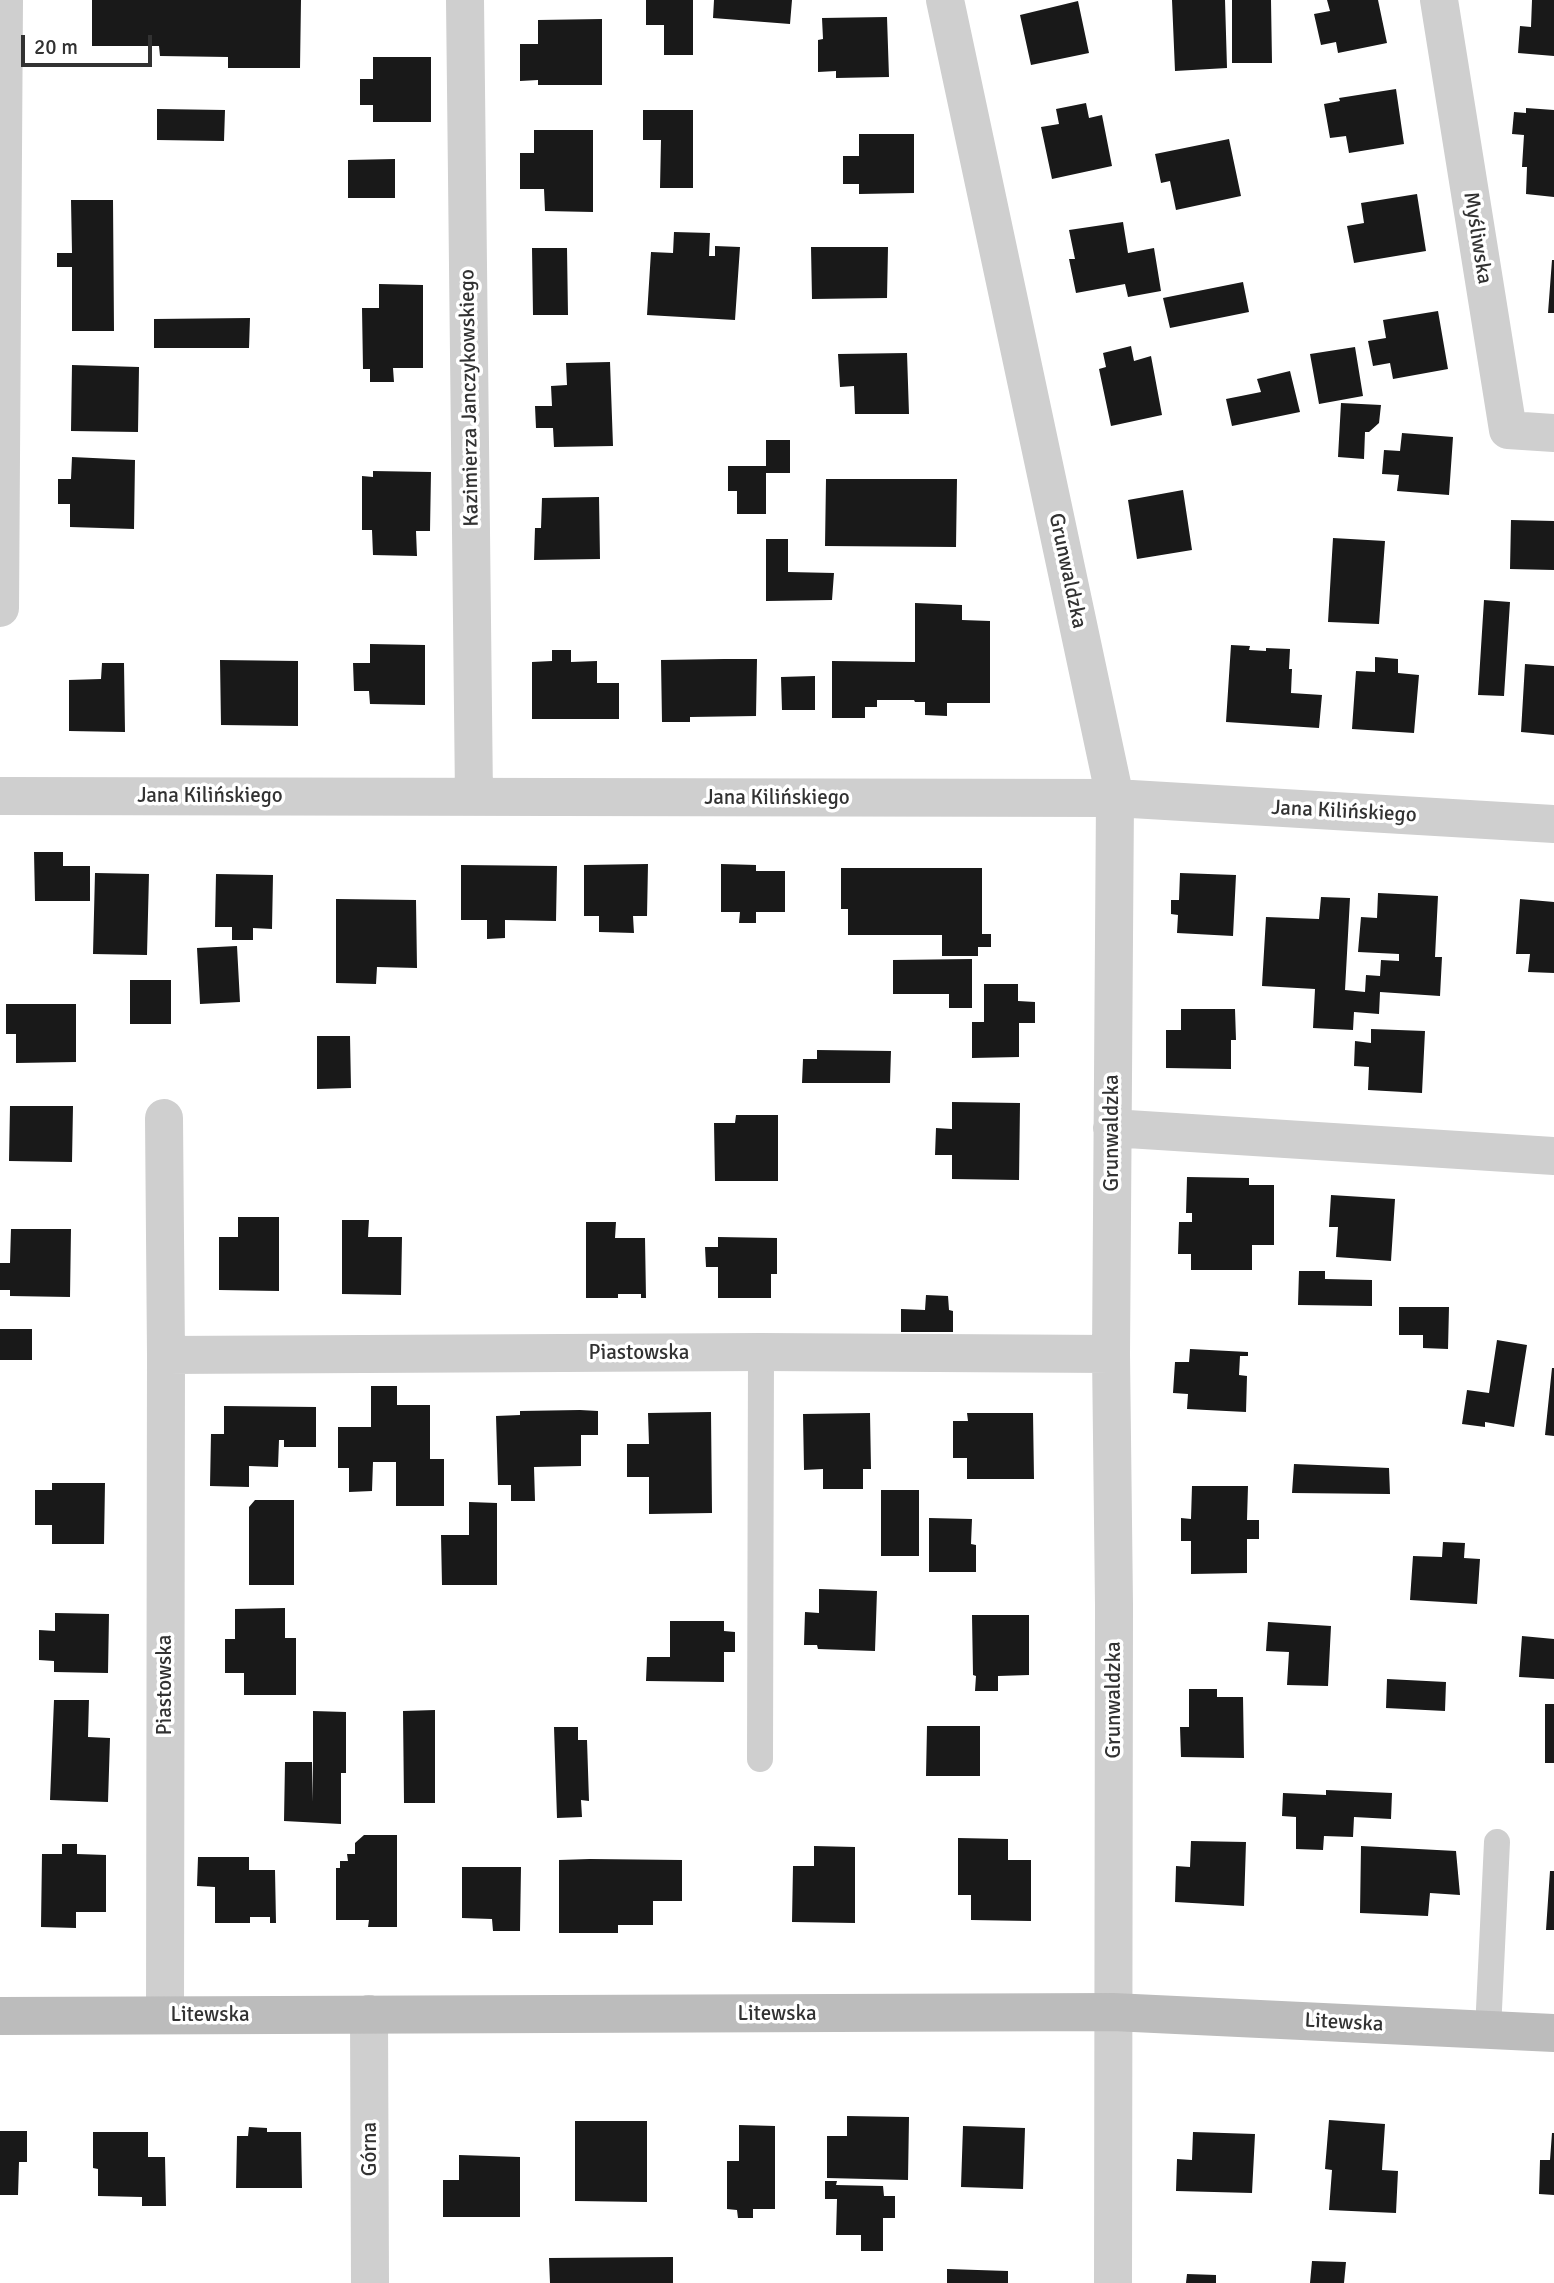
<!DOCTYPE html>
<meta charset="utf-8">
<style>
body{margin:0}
#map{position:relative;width:1554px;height:2283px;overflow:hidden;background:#fff;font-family:Signika,sans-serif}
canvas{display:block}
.scale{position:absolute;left:21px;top:35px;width:131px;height:32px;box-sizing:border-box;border:4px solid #323232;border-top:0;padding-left:9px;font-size:21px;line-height:24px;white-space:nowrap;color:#323232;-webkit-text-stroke:5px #fff;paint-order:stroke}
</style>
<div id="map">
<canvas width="1554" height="2283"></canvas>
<div class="scale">20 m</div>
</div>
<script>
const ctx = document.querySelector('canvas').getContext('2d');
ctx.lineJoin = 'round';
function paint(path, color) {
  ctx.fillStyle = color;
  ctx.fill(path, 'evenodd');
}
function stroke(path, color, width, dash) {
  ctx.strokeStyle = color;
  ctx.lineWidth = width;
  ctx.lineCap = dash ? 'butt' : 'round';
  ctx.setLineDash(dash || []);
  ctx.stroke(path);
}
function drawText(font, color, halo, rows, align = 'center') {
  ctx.font = font + ' Signika,sans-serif';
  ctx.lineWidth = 7;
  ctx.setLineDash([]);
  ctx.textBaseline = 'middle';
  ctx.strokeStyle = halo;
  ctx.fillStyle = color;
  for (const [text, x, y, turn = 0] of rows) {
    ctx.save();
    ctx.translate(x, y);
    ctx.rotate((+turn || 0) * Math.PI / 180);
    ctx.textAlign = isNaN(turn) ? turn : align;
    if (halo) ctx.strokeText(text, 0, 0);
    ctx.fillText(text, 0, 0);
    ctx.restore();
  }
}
const building = new Path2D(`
 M92,0H301L300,68H228V57L160,56L159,46H92Z
 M646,0H693V55H664V25H646Z
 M714,0H792L790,24L713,18Z
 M1172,0H1225L1227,68L1175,71Z
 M1232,0H1271L1272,63H1232Z
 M1327,0H1378L1387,43L1338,53L1336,42L1321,45L1314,14L1330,11Z
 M1532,0H1554V56L1518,53L1520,26L1531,27Z
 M1078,1L1089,53L1031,65L1020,15Z
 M887,17L889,77L836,78V71L818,72V40L823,39L822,18Z
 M602,19V85H538V80L520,81V44H538V20Z
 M373,57H431V122H373V105H360V79H373Z
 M1396,89L1404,144L1349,153L1346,136L1330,138L1324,104L1340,101L1339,98Z
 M1086,103L1089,118L1102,115L1112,166L1052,179L1041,127L1059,124L1056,109Z
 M1526,108L1554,110V197L1526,194L1527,167H1522L1524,135L1512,134L1514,112L1526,113Z
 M157,109L225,110L224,141L157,140Z
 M643,110H693V188H660L661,140H643Z
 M534,130H593V212L545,211L544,189H520V153H534Z
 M859,134H914V193L859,194V184H843V156H859Z
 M1229,139L1241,196L1176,210L1170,181L1161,183L1155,154Z
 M395,159V198H348V160Z
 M1417,194L1426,251L1354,263L1347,226L1364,223L1361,203Z
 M71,200H113L114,331H72V267H57V253H72Z
 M1123,222L1128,253L1154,248L1161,291L1128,297L1125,284L1076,293L1069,259H1075L1069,230Z
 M674,232L710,233L709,256H715V246L740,247L735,320L647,315L651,252L673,253Z
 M811,247H888L887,298L812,299Z
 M532,248H567L568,315H533Z
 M1552,260H1554V313H1548Z
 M1243,282L1249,312L1170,328L1163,298Z
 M379,284L423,285V368H393L394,382H370V369H363L362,308H379Z
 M1438,311L1448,369L1393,379L1390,363L1373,366L1368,341L1386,338L1383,320Z
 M250,318L249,348H154V319Z
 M1131,346L1134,361L1151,356L1162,415L1111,426L1099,369L1106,367L1103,353Z
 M1355,347L1363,396L1319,404L1310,354Z
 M907,353L909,414H855L854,386L840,387L838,354Z
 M610,362L613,446L554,447L553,428H536L535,406H552L551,386L567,385L566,363Z
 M72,365L139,367L138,432L71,431Z
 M1290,371L1300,412L1232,426L1226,399L1261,392L1257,379Z
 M1341,403L1381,405L1379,423L1369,432H1365L1364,459L1338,457Z
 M1402,433L1453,437L1449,495L1397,491L1399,475L1382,474L1384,450L1400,451Z
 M766,440H790V473H766V514H737V491H728V466H766Z
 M72,457L135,460L134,529L70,527V504H58V479H71Z
 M373,471L431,472L430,531H416L417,556L373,555L372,530H362V476L373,477Z
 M826,479H957L956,547L825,546Z
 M1183,490L1192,550L1137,559L1128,500Z
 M599,497L600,559L534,560L535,528H541L542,498Z
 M1511,520L1554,521V570L1510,569Z
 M1333,538L1385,541L1379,624L1328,622Z
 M766,539H788V572L834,573L832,600L766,601Z
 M1484,600L1510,602L1504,696L1478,695Z
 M915,603L962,605V620L990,621V703H947V716L925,715V702H915L914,700H877V707H865V718H832V661L915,662Z
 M370,644L425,645V705L370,704L369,691H354L353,663H370Z
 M1231,645L1250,646L1249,650L1266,651V648L1290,649L1289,669H1292L1291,693L1322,695L1319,728L1226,722Z
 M552,650H571V662L597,661V683H619V719H532V662L552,661Z
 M1375,657L1398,659V673L1419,675L1414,733L1352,729L1356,671L1375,672Z
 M724,659H757L756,716L690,717V722H662L661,660Z
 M220,660L298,661V726L221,725Z
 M102,663H124L125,732L69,731V680L101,679Z
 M1525,664L1554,666V735L1521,732Z
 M815,676V710H782L781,677Z
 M34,852H63V866H90V901H35Z
 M648,864L647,916H633L634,933L599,932V916H584V865Z
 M721,864L756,865V871H785V912H756V923H739L740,912H721Z
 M461,865L557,866L556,921L505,920V938L487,939V920H461Z
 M841,868H982V934H991V947H978V956H942V935H848V909H841Z
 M95,873L149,874L147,955L93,954Z
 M1180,873L1236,875L1233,936L1177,933L1178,915L1171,914V900H1179Z
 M216,874L273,875L272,929L253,928V940H232V927H215Z
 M1378,893L1438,896L1435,957H1442L1440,996L1380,992L1379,1014L1354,1012L1353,1030L1313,1028L1315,989L1262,986L1266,917L1319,919L1321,897L1350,898L1345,990L1365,992L1366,975L1380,976L1381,960L1399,961V954L1358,952L1361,917L1377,918Z
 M336,899L416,900L417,968L377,967L376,984L336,983Z
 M1520,899L1554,902V973L1528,972L1530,954H1516Z
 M237,946L240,1002L200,1004L197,948Z
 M972,959V1008H949V994H893V960Z
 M130,980H171V1024H130Z
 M984,984H1018V1001L1035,1002V1023H1019V1057L972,1058V1022H984Z
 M6,1004H76V1062L16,1063V1034H6Z
 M1181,1009H1235L1236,1040H1231V1069L1166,1068V1030H1181Z
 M1371,1029L1425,1031L1422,1093L1368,1090L1369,1067L1354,1066L1355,1041L1371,1043Z
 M317,1036H350L351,1088L317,1089Z
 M817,1050L891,1051L890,1083H802L803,1059H817Z
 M952,1102L1020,1103L1019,1180L952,1179V1155H935L936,1128L952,1129Z
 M10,1106H73L72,1162L9,1161Z
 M736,1115H778V1181H715L714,1123H735Z
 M1187,1177L1249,1178V1185H1274V1245H1252V1270H1191V1254H1178L1179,1222H1192V1213H1186Z
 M1331,1195L1395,1199L1391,1261L1336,1257L1338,1227H1329Z
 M238,1217H279V1291L219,1290V1237H238Z
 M342,1220H369L368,1237H402L401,1295L342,1294Z
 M586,1222H616L615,1238H645L646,1298H641V1294H618V1298H586Z
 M11,1229H71L70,1297L10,1296V1290H0V1263H10Z
 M718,1237L777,1238V1274H771V1298H718V1267H706L705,1247H718Z
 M1299,1271H1325V1279L1372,1280V1306L1298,1305Z
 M926,1295L948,1296L949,1310L953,1311V1332H901V1309L925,1310Z
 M1399,1307H1449L1448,1349L1423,1348V1335H1399Z
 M0,1329H32V1360H0Z
 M1497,1340L1527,1345L1514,1427L1485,1422V1427L1462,1424L1467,1390L1489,1393Z
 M1190,1349L1248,1352V1356H1240L1239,1375L1247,1376L1246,1412L1187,1409L1188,1394L1173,1393L1175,1362H1189Z
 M1552,1368H1554V1436L1545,1435Z
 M371,1386H397V1405H430V1459H444V1506H396V1462H373L372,1491L349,1492V1468H338V1427H371Z
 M224,1406L316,1407V1447H284V1440H279L278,1467L249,1466V1487L210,1486L211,1434H224Z
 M580,1410L598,1411V1435H581V1466L534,1467L535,1501H511V1485H498L496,1416L520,1415V1411Z
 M711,1412L712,1513L649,1514V1477H627V1444H649L648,1413Z
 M870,1413L871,1469H863V1489H823V1469L804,1470L803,1414Z
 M967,1413H1033L1034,1479H967V1458H953V1421H968Z
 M1294,1464L1389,1468L1390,1494L1292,1493Z
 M52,1483H105L104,1544H52V1525H35V1490H52Z
 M1192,1486H1248L1247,1520H1259V1539H1247V1573L1191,1574V1541H1181V1518L1191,1519Z
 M881,1490H919V1556H881Z
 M255,1500H294V1585H249V1507Z
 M469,1502L497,1503V1585H442L441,1535H469Z
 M929,1518L972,1519L971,1544L976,1545V1572H929Z
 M1443,1542L1465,1543L1464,1558L1480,1559L1477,1604L1410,1600L1413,1556L1442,1557Z
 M819,1589L877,1591L875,1651L818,1649L817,1645H804L805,1612L819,1613Z
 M285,1608V1638H296V1695H244V1673H225V1639H235V1609Z
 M55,1613L109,1614L108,1673L54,1672V1661L39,1660V1630L55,1631Z
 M972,1615H1029V1675L998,1676V1691H975L976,1676L973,1675Z
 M670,1621H724V1631L735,1632V1652H724V1682L646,1681L647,1657H670Z
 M1268,1622L1331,1626L1328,1686L1287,1685L1289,1652L1266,1651Z
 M1522,1636L1554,1639V1679L1519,1677Z
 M1387,1679L1446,1682L1445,1711L1386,1708Z
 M1189,1689H1217V1697H1243L1244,1758L1181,1757L1180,1727H1189Z
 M54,1700H89L88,1737L110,1738L108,1802L50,1800Z
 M1545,1704H1554V1763H1545Z
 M435,1710V1803H404L403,1711Z
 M313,1711L346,1712V1773H341V1824L284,1821L285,1762H312L313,1802Z
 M927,1726H980V1776H926Z
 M554,1727H578V1740H587L589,1801L581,1800L582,1817L557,1818Z
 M1326,1790L1392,1793L1391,1819L1354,1817L1353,1837L1324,1836L1323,1850L1296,1849V1817L1282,1816L1283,1793L1326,1795Z
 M364,1835H397V1927H368L369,1920H336V1868H340V1861H348L347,1854H355V1843Z
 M958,1838L1008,1839V1860H1031V1921L971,1920V1895H958Z
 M1191,1841L1246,1842L1244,1906L1175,1902L1176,1866L1190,1867Z
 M62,1844H77V1854L106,1855V1912H76V1928L41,1927L42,1854H62Z
 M814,1846L855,1847V1923L792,1922L793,1866H814Z
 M1361,1846L1456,1851L1460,1895L1430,1893L1428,1916L1360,1913Z
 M198,1857H249V1870H275L276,1923H270V1917H250V1923H215V1887L197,1886Z
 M590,1859L682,1860V1901H653V1925H618V1933H559V1860Z
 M462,1867H521L520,1931H493L492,1919L462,1918Z
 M1550,1871H1554V1930H1546Z
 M847,2116L909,2117L908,2180L827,2178V2136H847Z
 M1329,2120L1385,2124L1382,2170L1398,2171L1396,2213L1329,2210L1332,2170L1325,2169Z
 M575,2121H647V2202L575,2201Z
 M739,2125L775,2126V2209H753V2218H738L737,2210L727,2209V2161H739Z
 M963,2126L1025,2128L1023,2189L961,2187Z
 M249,2127L267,2128V2132H301L302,2188H236L237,2136H248Z
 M0,2131H27V2162H19L18,2195H0Z
 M93,2132H148V2157H165L166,2206H142V2197L98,2196V2169L93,2168Z
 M1193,2132L1255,2134L1252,2193L1176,2191L1177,2159L1192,2160Z
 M1552,2133H1554V2195L1539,2194L1540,2160H1550Z
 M459,2155L520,2157V2217H443V2180H459Z
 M825,2181H837L836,2185L883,2186L884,2196H895V2218H883V2251H861V2235H836L837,2199H825Z
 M673,2257V2283H550L549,2258Z
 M1312,2261L1346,2262L1344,2283H1310Z
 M947,2269L1008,2271V2283H947Z
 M1187,2274L1216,2275V2283H1186Z`);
const service = new Path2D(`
 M760,1759L761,1352
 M1488,2030L1497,1842`);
const minor = new Path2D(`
 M465,0L474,797
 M945,0L1115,798L1111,1354L1114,1605L1113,2283
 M1439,0L1508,430L1554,433
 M0,608L4,0
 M0,796L1115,798L1554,824
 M164,1118L166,1355L165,2015
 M1112,1128L1554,1156
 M166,1355L761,1352L1111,1354
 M369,2014L370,2283`);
const secondary = new Path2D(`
 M0,2016L1113,2012L1554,2033`);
const streetNames = [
 ["Myśliwska",1477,238,81],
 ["Kazimierza Janczykowskiego",470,398,-91],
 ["Grunwaldzka",1067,571,78],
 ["Jana Kilińskiego",210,796],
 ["Jana Kilińskiego",777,798],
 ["Jana Kilińskiego",1344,812,3],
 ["Grunwaldzka",1112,1133,-90],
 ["Piastowska",639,1353],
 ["Piastowska",165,1685,-90],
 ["Grunwaldzka",1114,1700,-90],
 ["Litewska",777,2014],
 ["Litewska",210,2015],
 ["Litewska",1344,2023,3],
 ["Górna",370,2149,-90]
];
paint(building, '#191919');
stroke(service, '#cfcfcf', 26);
stroke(minor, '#cfcfcf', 38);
stroke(secondary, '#bcbcbc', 38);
drawText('21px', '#323232', '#fff', streetNames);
</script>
